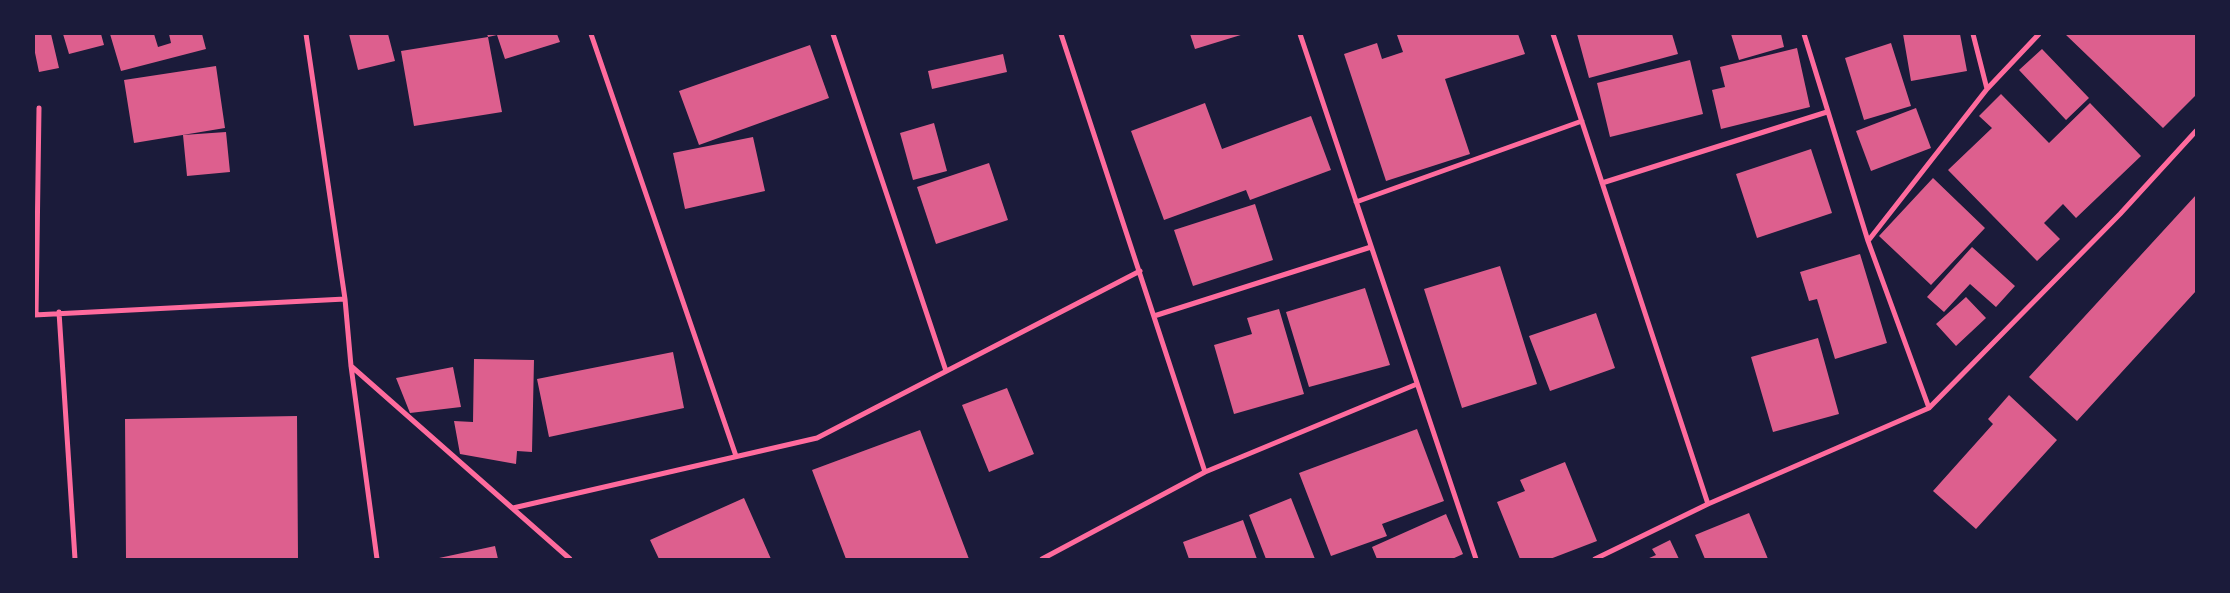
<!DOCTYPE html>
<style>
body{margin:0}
#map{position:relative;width:2230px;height:593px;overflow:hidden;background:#1b1b3a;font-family:Signika,sans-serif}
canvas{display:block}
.frame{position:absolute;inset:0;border:35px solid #1b1b3a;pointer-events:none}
</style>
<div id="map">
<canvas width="2230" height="593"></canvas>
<div class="frame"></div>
</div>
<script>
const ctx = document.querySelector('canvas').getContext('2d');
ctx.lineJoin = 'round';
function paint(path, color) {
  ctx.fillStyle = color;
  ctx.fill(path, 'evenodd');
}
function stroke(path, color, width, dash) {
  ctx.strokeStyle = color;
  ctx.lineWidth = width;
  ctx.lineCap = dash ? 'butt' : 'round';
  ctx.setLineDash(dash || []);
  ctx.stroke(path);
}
const building = new Path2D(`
 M34,34H51L59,68L39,72L34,48Z
 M63,34H101L104,45L69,54Z
 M110,34H154L158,47L171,43L169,34H202L206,49L121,71Z
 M349,34H388L395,61L358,70Z
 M487,34H557L560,42L505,59L497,35L488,37Z
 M1190,34H1244L1195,49Z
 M1400,34H1518L1525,54L1445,79L1470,154L1386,181L1344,54L1377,43L1382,59L1403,52L1397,35Z
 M1577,34H1672L1678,54L1589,78Z
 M1731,34H1781L1784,47L1739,60Z
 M1903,34H1960L1967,71L1911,81Z
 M2065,34H2196V95L2163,128Z
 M488,37L502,112L414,126L401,51Z
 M1891,43L1911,106L1864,120L1845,58Z
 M810,45L829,98L699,145L679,91Z
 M1797,48L1810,107L1721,129L1712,90L1725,87L1720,67Z
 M2042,49L2089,98L2066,120L2019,70Z
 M1003,54L1007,72L932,89L928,71Z
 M1690,60L1703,114L1610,137L1597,83Z
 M216,66L225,128L134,143L124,80Z
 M2001,94L2049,143L2090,103L2141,156L2076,218L2063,204L2044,223L2060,239L2037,261L1948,170L1992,128L1979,116Z
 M1205,103L1222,149L1311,116L1331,170L1250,200L1246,190L1164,220L1131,131Z
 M1916,108L1931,148L1871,171L1856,131Z
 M934,123L947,171L913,180L900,133Z
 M226,132L230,172L187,176L183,135Z
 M753,137L765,191L685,209L673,153Z
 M1811,149L1832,213L1757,238L1736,174Z
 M989,163L1008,220L936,244L917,187Z
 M1933,178L1985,228L1931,285L1879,236Z
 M2196,195V291L2077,421L2029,377Z
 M1255,204L1273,260L1193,286L1174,230Z
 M1972,247L2015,286L1996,307L1970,284L1944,312L1927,297Z
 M1860,254L1887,343L1835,359L1817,299L1809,301L1800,272Z
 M1500,266L1537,384L1462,408L1424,289Z
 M1365,288L1390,365L1309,387L1286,312Z
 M1966,297L1986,318L1956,346L1936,324Z
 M1279,309L1304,394L1234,414L1214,345L1252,334L1247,318Z
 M1596,313L1615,368L1550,391L1529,336Z
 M1818,338L1839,414L1773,432L1751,357Z
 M673,352L684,408L549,437L537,379Z
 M474,359L534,360L532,452L517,451L516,464L460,454L454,421L473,422Z
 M453,367L461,407L410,413L396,378Z
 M1007,388L1034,454L989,472L962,405Z
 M2009,395L2057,440L1976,529L1933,491L1993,424L1988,419Z
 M297,416L298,559H126L125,419Z
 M1417,429L1444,501L1382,524L1387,536L1331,556L1299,473Z
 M920,430L969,559H846L812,470Z
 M1565,462L1597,541L1550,559H1520L1497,502L1525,491L1520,480Z
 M744,498L771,559H659L650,540Z
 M1291,498L1315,559H1266L1249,515Z
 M1749,513L1768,559H1705L1695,535Z
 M1446,514L1463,554L1452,559H1377L1372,547Z
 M1243,520L1257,559H1189L1183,542Z
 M1670,540L1679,559H1647L1656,555L1652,549Z
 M495,546L498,559H439V558Z`);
const minor = new Path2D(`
 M306,34L345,299L351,366L377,559
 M591,34L736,456
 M833,34L946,371
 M1061,34L1205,472L1417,384
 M1300,34L1476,559
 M1553,34L1708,504
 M1804,34L1868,241L1929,408L2120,214L2196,131
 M1973,34L1987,89L2039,34
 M1602,183L1827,112
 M1356,202L1582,121
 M1868,241L1987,89
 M59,312L75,559
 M34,315L345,299
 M36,315L39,108
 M1154,316L1371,247
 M351,366L570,559
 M513,508L817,438L1140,271
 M1042,559L1205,472
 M1595,559L1708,504L1929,408`);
paint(building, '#dd5f8e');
stroke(minor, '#ff6b9d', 5);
</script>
